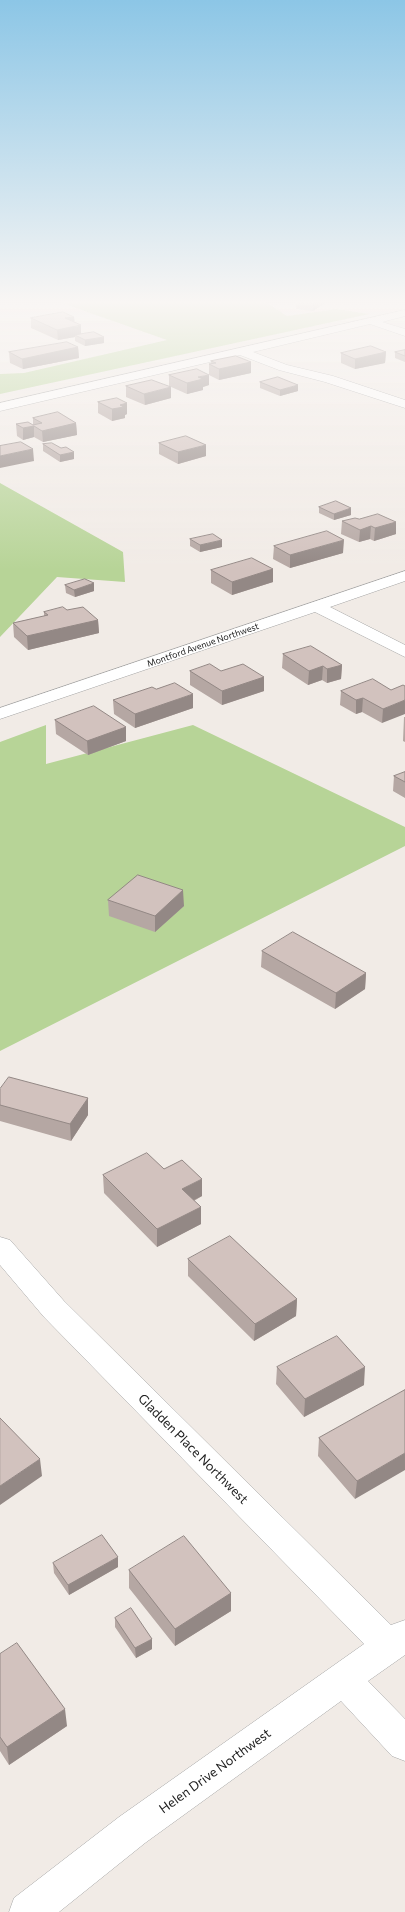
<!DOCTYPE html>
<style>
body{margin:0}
canvas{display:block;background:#f1ebe6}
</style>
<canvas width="405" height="1912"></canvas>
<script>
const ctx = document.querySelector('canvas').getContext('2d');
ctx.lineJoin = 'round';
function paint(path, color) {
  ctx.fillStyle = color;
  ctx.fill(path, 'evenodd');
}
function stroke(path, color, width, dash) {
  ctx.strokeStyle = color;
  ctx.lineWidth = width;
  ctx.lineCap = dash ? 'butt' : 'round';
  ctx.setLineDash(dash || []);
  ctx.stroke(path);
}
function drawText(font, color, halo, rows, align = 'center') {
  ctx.font = font + ' Commissioner,sans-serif';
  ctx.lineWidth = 3;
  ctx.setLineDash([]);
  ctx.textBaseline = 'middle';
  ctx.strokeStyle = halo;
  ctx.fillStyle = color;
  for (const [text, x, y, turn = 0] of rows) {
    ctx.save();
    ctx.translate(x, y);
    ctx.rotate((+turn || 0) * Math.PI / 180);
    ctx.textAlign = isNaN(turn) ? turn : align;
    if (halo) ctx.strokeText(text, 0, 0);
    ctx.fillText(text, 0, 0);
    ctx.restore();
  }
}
const forest = new Path2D(`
 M59,302H266L287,316L337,309L369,314L0,394V374L24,373L167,340Z
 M0,483L123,552L125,582L57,577L0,637Z
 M46,725V764L193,725L405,827V846L0,1051V742Z`);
const minor = new Path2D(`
 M405,310V316L382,322L405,329V336L370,324L253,352L287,365L333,376L405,400V408L325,382L279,370L240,355L0,411V403Z
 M405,571V581L330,607L405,645V657L315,612L0,719V708Z
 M0,1237L10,1240L64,1301L391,1625L405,1620V1655L368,1681L405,1719V1761L392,1756L341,1701L145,1843L59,1912H9L14,1898L119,1817L364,1644L44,1317L0,1265Z`);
const wall = new Path2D(`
 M296,302H326L313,311L296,309Z
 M74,317V322L81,334L104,343L85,346L75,341V337L58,340L31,328V318Z
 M78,347L79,358L23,369L10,363L9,352Z
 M405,350V362L395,358V352Z
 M386,352L385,363L355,369L341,363V353Z
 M211,361L251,362V373L219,380L209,375V364H211Z
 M169,375L209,385L203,387V390L187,394L169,386Z
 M260,382L298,391L280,396L260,388Z
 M126,386L171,398L145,405L126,397Z
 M98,402L127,403V414L125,415V418L112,421L98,413Z
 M33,418L76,423L77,435L43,442L34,437L23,440L17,436L16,424L33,425Z
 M159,443L206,456L178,464L159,454Z
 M43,444L74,459L60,462L43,451Z
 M319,507L351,515L334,520L319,513Z
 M359,519L396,522V534L374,541L370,539L359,542L341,534L342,521Z
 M190,539L222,547L200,552L190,546Z
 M274,546L343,553L290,568L273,559Z
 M273,569V582L232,595L211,583V570Z
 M65,585L94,591L75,597L66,593Z
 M67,610L98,620L99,633L28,650L14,637L13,623L44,616V612Z
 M283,654L342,665L341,679L327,683L322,680L308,685L282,668Z
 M190,671H221L264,677V691L222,705L190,685Z
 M156,689L193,708L135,728L114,714L113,700Z
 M391,690L382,723L362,712L356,714L340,705L341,691Z
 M404,717H405V742L403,741Z
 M55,720L126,727V741L88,755L56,734Z
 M405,772V798L393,791L394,776Z
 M108,900L184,906L155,932L109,916Z
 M262,951L366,973L365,989L335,1009L261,967Z
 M0,1089L88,1098V1115L71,1141L0,1121Z
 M164,1169L202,1196L194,1201L201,1207V1224L157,1247L104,1193L103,1175Z
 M188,1259L297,1299L296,1316L254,1341L188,1276Z
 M277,1367L364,1385L304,1417L276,1384Z
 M405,1390L355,1499L318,1456L319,1438Z
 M53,1563L118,1567L69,1595L54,1573Z
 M129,1570L231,1593V1611L175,1646L129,1588Z
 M115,1618L152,1649L136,1658L115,1627Z
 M0,1654L67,1726L9,1765L0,1751Z`);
const shadedWall = new Path2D(`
 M313,302H326L313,311Z
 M74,317L75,327L81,325V336L75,335V337L58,340L57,330L65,318Z
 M104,337V343L85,346V340Z
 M78,347L79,358L23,369L22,359Z
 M386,352L385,363L355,369V359Z
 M251,362V373L219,380V369Z
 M209,375V385L203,387V390L187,394V383L198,377Z
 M298,385V391L280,396V390Z
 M171,387V398L145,405L144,394Z
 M127,403V414L125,415V418L112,421V409L120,405Z
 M76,423L77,435L43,442L42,431Z
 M34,426V437L23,440V428Z
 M206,445V456L178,464V452Z
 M33,449L34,461L0,468V456Z
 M74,452V459L60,462V455Z
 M351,508V515L334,520V514Z
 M396,522V534L374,541L375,528Z
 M371,526L370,539L359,542L360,530Z
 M222,540V547L200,552V545Z
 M344,540L343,553L290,568V555Z
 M273,569V582L232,595V582Z
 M94,583V591L75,597L74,590Z
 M98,620L99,633L28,650L27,636Z
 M342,665L341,679L327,683V669Z
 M323,666L322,680L308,685L309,671Z
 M264,677V691L222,705V691Z
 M193,694V708L135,728V714Z
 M363,698L362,712L356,714V700Z
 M405,700V714L382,723L383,709Z
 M126,727V741L88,755L87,741Z
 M183,890L184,906L155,932V916Z
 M366,973L365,989L335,1009L336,993Z
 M88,1098V1115L71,1141L70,1124Z
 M202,1179V1196L182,1206V1189Z
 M201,1207V1224L157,1247V1229Z
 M297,1299L296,1316L254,1341L255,1324Z
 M365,1367L364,1385L304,1417L305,1399Z
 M405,1453V1470L355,1499L357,1481Z
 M40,1459L42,1476L0,1505V1486Z
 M118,1557V1567L69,1595L68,1585Z
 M231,1593V1611L175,1646V1629Z
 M152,1639V1649L136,1658L135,1648Z
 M65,1709L67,1726L9,1765L7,1747Z`);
const building = new Path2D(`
 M63,312L74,317L65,318L81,325L57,330L31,318Z
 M94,332L104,337L85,340L75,335Z
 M67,342L78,347L22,359L9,352Z
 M371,346L386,352L355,359L341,353Z
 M405,350V356L395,352Z
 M236,356L251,362L219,369L209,364L216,363L211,361Z
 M197,369L209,375L198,377L203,379L187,383L169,375Z
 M278,377L298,385L280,390L260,382Z
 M152,380L171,387L144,394L126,386Z
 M117,398L127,403L120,405L124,407L112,409L98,402Z
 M58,412L76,423L42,431L34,426L23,428L16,424L28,422L33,425L42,423L33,418Z
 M186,436L206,445L178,452L159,443Z
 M21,442L33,449L0,456V446Z
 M52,443L61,448L66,447L74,452L60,455L43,444Z
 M336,501L351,508L334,514L319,507Z
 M378,514L396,522L375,528L371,526L360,530L342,521L355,518L359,519Z
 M327,531L344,540L290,555L274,546Z
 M213,534L222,540L200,545L190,539Z
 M252,558L273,569L232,582L211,570Z
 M85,579L94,583L74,590L65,585Z
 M63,607L67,610L83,607L98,620L27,636L13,623L48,615L44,612Z
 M311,646L342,665L327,669L323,666L309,671L283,654Z
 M210,664L221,671L243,664L264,677L222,691L190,671Z
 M373,679L391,690L403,685L405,686V700L383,709L363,698L356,700L341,691Z
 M175,683L193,694L135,714L113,700L152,687L156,689Z
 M94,706L126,727L87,741L55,720Z
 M405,772V782L394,776Z
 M138,875L183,890L155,916L108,900Z
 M293,932L366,973L336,993L262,951Z
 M9,1077L88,1098L70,1124L0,1105V1089Z
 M147,1153L164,1169L182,1160L202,1179L182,1189L201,1207L157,1229L103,1175Z
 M230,1236L297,1299L255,1324L188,1259Z
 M337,1336L365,1367L305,1399L277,1367Z
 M405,1390V1453L357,1481L319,1438Z
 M0,1418L40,1459L0,1486Z
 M102,1535L118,1557L68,1585L53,1563Z
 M184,1536L231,1593L175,1629L129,1570Z
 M131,1608L152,1639L135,1648L115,1618Z
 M17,1643L65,1709L7,1747L0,1737V1654Z`);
const farStreetnames = [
 ["Montford Avenue Northwest",203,645,-19]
];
const nearStreetnames = [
 ["Gladden Place Northwest",193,1449,45],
 ["Helen Drive Northwest",215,1771,-36]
];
paint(forest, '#b7d497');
stroke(minor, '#a4a4a4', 1);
paint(minor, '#fff');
paint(wall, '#b5a7a3');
paint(shadedWall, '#938885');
paint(building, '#d2c2be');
stroke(building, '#938885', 1);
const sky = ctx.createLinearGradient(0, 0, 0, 570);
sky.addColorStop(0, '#8cc6e6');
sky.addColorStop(0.53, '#f9f6f4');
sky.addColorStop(1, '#f9f6f400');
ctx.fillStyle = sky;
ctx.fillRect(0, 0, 405, 570);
drawText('9px', '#202020', '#fff', farStreetnames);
drawText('13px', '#202020', '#fff', nearStreetnames);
</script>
